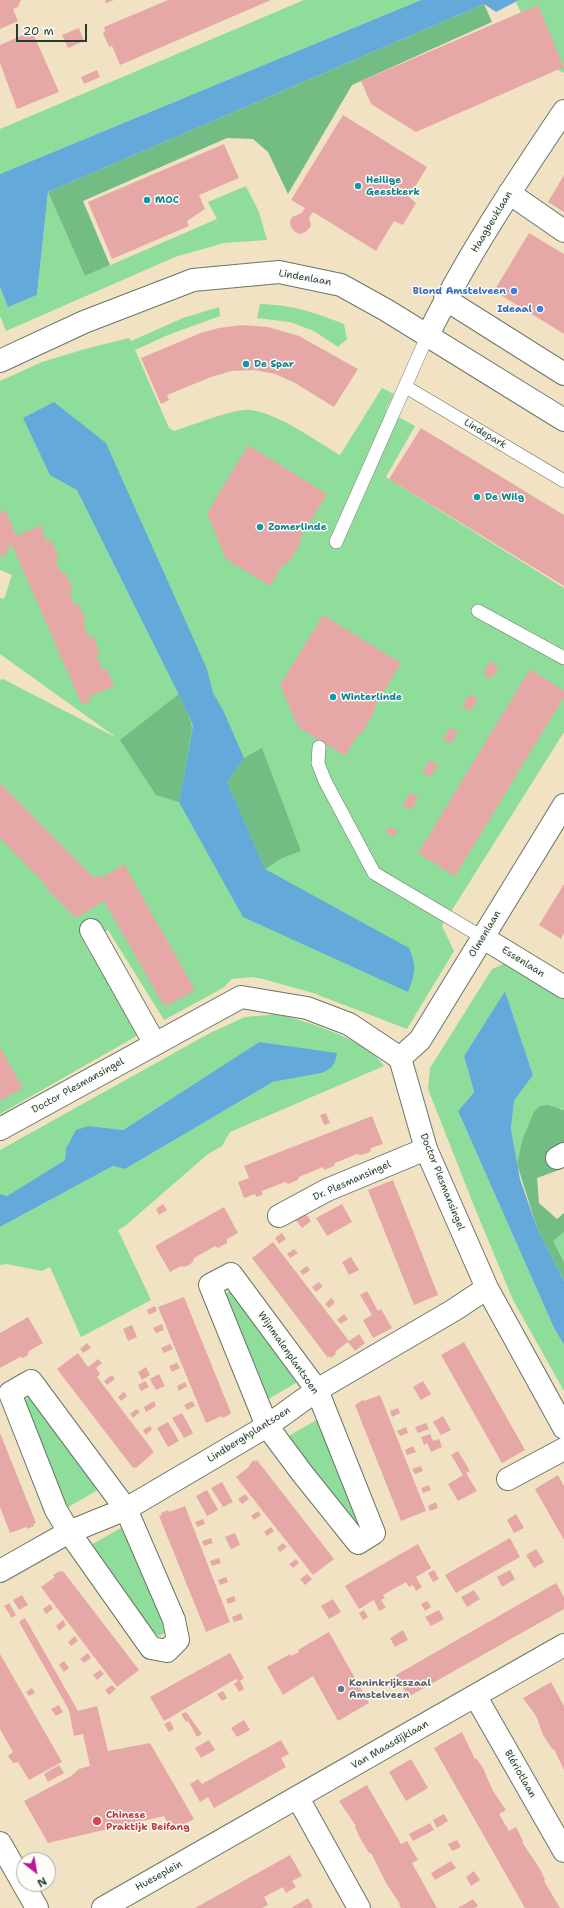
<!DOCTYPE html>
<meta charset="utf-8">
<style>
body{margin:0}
#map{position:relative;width:564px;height:1908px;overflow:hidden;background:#f1e2c4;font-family:"Shantell Sans",sans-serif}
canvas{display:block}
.north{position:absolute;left:16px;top:1852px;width:40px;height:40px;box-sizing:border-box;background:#fdfcf7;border:1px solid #a4b0a9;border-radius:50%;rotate:149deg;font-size:11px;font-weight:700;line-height:16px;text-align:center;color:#1f3d34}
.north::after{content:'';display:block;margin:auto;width:14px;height:18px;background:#b5179e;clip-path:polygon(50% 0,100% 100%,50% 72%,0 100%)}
.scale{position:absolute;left:16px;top:24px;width:71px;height:18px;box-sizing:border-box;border:2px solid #1f3d34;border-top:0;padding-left:5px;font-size:12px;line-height:14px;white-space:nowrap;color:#1f3d34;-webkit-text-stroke:3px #fdfcf7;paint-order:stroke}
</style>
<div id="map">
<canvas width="564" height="1908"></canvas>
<div class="north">N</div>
<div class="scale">20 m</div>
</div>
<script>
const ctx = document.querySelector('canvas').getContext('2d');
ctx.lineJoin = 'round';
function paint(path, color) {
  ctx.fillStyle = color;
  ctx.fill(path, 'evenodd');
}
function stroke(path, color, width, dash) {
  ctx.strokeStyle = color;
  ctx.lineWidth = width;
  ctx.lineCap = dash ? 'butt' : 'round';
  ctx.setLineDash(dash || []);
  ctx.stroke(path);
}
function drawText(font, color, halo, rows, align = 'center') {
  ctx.font = font + ' "Shantell Sans",sans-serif';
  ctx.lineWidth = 3;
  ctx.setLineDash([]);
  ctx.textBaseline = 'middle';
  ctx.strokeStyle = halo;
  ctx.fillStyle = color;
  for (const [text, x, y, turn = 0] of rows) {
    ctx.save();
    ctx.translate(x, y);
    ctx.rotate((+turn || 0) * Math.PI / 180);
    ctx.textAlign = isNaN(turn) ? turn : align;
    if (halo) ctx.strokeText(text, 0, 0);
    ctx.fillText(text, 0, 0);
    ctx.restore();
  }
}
const green = new Path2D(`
 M304,0H421L0,174V129Z
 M519,0H564V73L542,61L516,2Z
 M246,186L259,212L267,240L224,243L175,257L6,331L0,316V287L8,306L37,295L48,192L85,276L217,219L208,202Z
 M260,304C294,305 313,312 344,324L347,339L338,347L314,331L290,322L257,318Z
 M219,307L220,316L168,335L135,350L169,428L174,431C191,426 235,408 250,410C280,414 314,440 340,455L382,388L394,394L386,410L415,426L386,477L564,588V732L442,926L454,951L407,1029L313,993L263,979L252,977L232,979L223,988L164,1020L108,930L84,943L140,1034L0,1114V680L3,679L117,738L0,654V598L4,599L12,575L0,570V381L42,362L85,349L129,338L131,341L183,318Z
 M508,962L564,998V1110L561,1108L528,1126L517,1164L511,1129L514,1101L533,1075L505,991L464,1056L474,1092L458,1111L554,1328L564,1345V1391L513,1300L474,1206L428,1089L430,1068L492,969Z
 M280,1014C311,1024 365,1038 384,1066L230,1132L222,1146L208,1154L125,1226L118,1230L151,1300L81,1337L50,1267L42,1271L7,1264L0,1265V1227L113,1166L125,1169L273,1082L322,1073L259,1042L123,1130L89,1126C71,1138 67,1138 65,1160L7,1196L0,1194V1150L210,1033L245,1017Z
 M564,1232V1262L552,1241Z
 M233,1290L301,1380L265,1401L221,1296Z
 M33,1394L101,1488L65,1509L22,1402Z
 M322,1417L361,1515L349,1523L285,1438Z
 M121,1528L161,1608L168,1631L159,1636L140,1621L89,1546Z`);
const forest = new Path2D(`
 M484,4L492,22L352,85L288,194L268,152L253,139L227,138L83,201L110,265L85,276L48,192Z
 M179,694L188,713L192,728L179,802L156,795L120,740Z
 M262,748L301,851L282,858L265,869L227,782L244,758Z
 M548,1105L564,1110V1162L559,1170L537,1178L539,1203L557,1219L564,1213V1232L553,1241L564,1262V1281L537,1228L517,1164L523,1138L534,1112L540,1106Z`);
const water = new Path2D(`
 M421,0H519L496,12L484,4L48,192L37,295L8,307L0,287V174Z
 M54,402L106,443L207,669L213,693L223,710L244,758L227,782L265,869L409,948C417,966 415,975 408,992L243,917L179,802L193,726L188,713L77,490L50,475L23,418Z
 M505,991L533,1075L514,1101L511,1129L520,1179L537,1228L564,1281V1345L554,1328L458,1111L474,1092L464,1056Z
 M259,1042L337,1053L335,1062L331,1068L322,1073L273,1082L125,1169L113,1166L0,1227V1194L7,1196L65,1160L66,1148L76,1130L89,1126L123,1130Z`);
const building = new Path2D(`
 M0,0H21L18,7L13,9L18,21L0,29Z
 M105,0H114L106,3Z
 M168,0H271L120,65L112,46L109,47L103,33L105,31L104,27Z
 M538,5L564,67L416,132L371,104L361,81Z
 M79,28L84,41L68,48L62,35Z
 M32,31L59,92L17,109L0,63V45Z
 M97,70L100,77L84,84L81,77Z
 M343,115L427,167L409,197L416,203L403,225L394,221L376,251L313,212L309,218L311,226L306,232L299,234L294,231L291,227L290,222L292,217L302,213L305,208L291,200Z
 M224,144L239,178L199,195L205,209L187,221L189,226L112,259L88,202Z
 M564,175V212L548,202Z
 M529,233L564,254V334L494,291Z
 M242,325L268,327L299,336L358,369L334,407L295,383L275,374L254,370L232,371L211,377L167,395L169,400L161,404L141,358L203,332L219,328Z
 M421,428L564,515V586L389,479Z
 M248,445L327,494L299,540L301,542L287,565L284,563L270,586L226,559L207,513Z
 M0,508L2,513L6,511L16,536L44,524L45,525L41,527L47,542L51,540L59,557L55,559L61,574L65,572L73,590L69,591L75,606L79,604L86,622L83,623L89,638L93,636L100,654L96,655L103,670L107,669L114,686L89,697L91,701L82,705L12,545H10L5,557L0,555Z
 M323,615L401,663L373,710L375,711L361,735L359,733L345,756L298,727L280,685Z
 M490,661L499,667L491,679L483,673Z
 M530,669L564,691V697L455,876L418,853Z
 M470,694L478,699L471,711L462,706Z
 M450,727L458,732L451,744L443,739Z
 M430,760L438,765L431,777L422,772Z
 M0,783L94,878L99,875L102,878L124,864L195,990L169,1005L168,1004L164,1006L104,901L76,918L45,887L47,886L0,838Z
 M410,792L418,798L411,810L402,805Z
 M389,826L398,831L394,837L386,832Z
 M564,884V933L561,939L539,925Z
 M0,1047L23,1088L0,1101Z
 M326,1113L330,1123L324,1125L320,1115Z
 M372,1116L383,1144L371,1148L370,1152L365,1154L360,1155L357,1154L335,1163L334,1166L324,1170L323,1167L299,1177L298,1180L288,1184L285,1182L262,1191V1195L256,1197L255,1194L244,1198L238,1182L249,1178L244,1166Z
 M393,1180L438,1295L414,1305L368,1190Z
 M163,1204L167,1210L159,1215L156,1209Z
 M342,1204L352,1222L327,1236L316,1218Z
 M224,1207L238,1233L227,1239V1243L218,1248L215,1246L194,1258L193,1262L189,1265L184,1267L181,1266L170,1272L155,1246Z
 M304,1211L311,1221L302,1228L295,1219Z
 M282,1233L286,1239L279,1244L275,1238Z
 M273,1242L349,1341L359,1334L365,1343L355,1351L348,1342L335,1352L336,1354L331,1358L329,1356L328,1358L252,1258Z
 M294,1249L298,1253L290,1258L287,1254Z
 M351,1257L359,1270L349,1275L342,1262Z
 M307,1266L310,1270L303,1275L300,1271Z
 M319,1282L323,1286L316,1292L312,1287Z
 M367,1291L378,1311L381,1309L392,1328L373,1338L363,1320L372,1315L360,1295Z
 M184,1297L231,1413L229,1414V1415L222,1418V1416L206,1423L158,1307Z
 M331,1298L335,1302L329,1308L325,1304Z
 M155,1306L157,1311L149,1315L147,1310Z
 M344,1314L348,1319L341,1324L337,1320Z
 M28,1317L43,1343L29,1351L27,1356L23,1358L20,1357L0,1368V1333Z
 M162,1324L164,1330L156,1333L153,1328Z
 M132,1325L137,1337L128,1341L123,1329Z
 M464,1342L525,1450L502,1463L441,1355Z
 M87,1343L91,1348L83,1353L80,1349Z
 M170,1344L173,1349L164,1353L161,1348Z
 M78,1353L88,1367L98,1359L102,1363L96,1368L100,1374L97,1377L154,1452L136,1468L135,1467L133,1468L57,1369Z
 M177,1363L180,1368L172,1372L169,1366Z
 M146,1367L150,1375L142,1380L138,1372Z
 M159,1374L165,1386L156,1390L150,1379Z
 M112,1375L115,1379L107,1385L104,1381Z
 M145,1381L149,1387L141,1391L138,1385Z
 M423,1381L431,1394L421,1400L413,1387Z
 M185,1382L187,1386L179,1391L177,1386Z
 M124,1392L127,1396L121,1401L118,1397Z
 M380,1395L426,1511L401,1521L355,1405L363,1400L364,1401Z
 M154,1401L156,1406L146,1412L144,1407Z
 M192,1401L195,1406L187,1410L184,1405Z
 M398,1408L400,1413L392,1417L390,1411Z
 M136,1409L140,1412L133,1418L130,1414Z
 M182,1413L193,1433L184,1438L172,1418Z
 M443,1416L451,1430L441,1435L433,1422Z
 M168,1422L179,1441L168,1447L157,1428Z
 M426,1423L429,1429L418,1433L415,1427Z
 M150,1426L152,1429L146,1435L143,1430Z
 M406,1427L408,1433L400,1436L397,1431Z
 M0,1433L36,1523L33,1524L34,1526L27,1529V1527L10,1533L0,1507Z
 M430,1434L433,1441L439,1439L442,1447L431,1452L427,1443L424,1445L421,1437Z
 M413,1446L416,1452L407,1455L405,1450Z
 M458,1451L470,1471L466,1473L477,1491L458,1501L448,1484L463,1475L451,1455Z
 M254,1460L256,1462L257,1460L334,1559L313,1575L236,1477L250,1466L249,1465Z
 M421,1466L423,1471L415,1474L412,1469Z
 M558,1475L564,1486V1540L535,1489Z
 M222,1482L233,1502L223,1507L211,1488Z
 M429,1485L431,1490L423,1493L421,1488Z
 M207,1490L218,1510L207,1516L196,1496Z
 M245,1494L249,1499L242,1504L238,1499Z
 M436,1502L438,1508L430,1511L428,1506Z
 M185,1506L230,1622L206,1632L159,1516L162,1515L161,1513L168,1510L169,1512Z
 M258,1511L261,1515L254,1520L251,1516Z
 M516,1514L524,1528L514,1533L507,1520Z
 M203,1519L205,1524L197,1527L195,1522Z
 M271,1527L274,1531L267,1536L264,1532Z
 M235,1533L240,1545L231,1549L225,1537Z
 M211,1538L213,1543L204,1546L202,1541Z
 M510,1538L520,1557L456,1593L445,1575Z
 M283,1543L287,1547L280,1552L277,1548Z
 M418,1544L431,1568L416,1577L422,1587L416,1591L413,1585L409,1587L406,1582L383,1595L385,1598L381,1600L386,1608L383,1609L379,1611L374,1600L359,1609L345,1586Z
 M536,1549L544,1562L534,1568L526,1555Z
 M219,1558L221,1563L212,1566L210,1561Z
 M296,1559L299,1563L293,1568L289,1564Z
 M434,1570L439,1579L433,1582L428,1573Z
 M510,1570L515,1579L502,1587L497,1577Z
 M60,1571L61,1572L63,1571L139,1670L117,1687L41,1587L55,1577L53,1575Z
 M307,1574L312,1579L305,1585L300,1579Z
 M226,1577L228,1582L220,1585L218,1580Z
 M556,1583L564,1597V1609L408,1697L396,1675Z
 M474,1590L480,1599L467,1607L461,1597Z
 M22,1595L28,1605L19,1610L13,1600Z
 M234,1596L236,1601L228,1604L226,1599Z
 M333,1599L341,1612L329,1619L321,1606Z
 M427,1601L431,1607L425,1611L421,1604Z
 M9,1603L16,1615L12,1618L4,1606Z
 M50,1604L53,1609L46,1614L43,1609Z
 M364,1610L368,1617L363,1620L359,1613Z
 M439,1610L444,1619L431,1626L425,1617Z
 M241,1613L243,1619L234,1622L232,1617Z
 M25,1618L78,1711L97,1706L108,1751L150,1743L194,1819L172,1831L164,1816L48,1843L24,1801L71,1776L79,1769L90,1766L83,1734L74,1736L69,1710L19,1622Z
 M63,1620L66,1625L59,1631L56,1626Z
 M403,1630L408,1640L395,1647L390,1638Z
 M329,1632L369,1703L338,1721L313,1676L283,1695L267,1667L290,1654L291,1656L299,1652L298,1650Z
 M75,1636L78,1641L71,1646L68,1642Z
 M88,1653L91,1658L84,1663L80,1659Z
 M230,1653L244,1678L240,1681L244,1689L239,1692L234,1684L238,1681L236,1679L164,1721L150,1697Z
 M0,1654L62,1762L29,1780L18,1762L13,1763L8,1756L13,1752L0,1729Z
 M64,1661L69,1668L64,1672L59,1665Z
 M100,1670L104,1674L97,1680L93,1675Z
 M551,1682L564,1706V1770L554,1749L553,1750L543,1735L536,1716L523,1698Z
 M112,1685L116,1689L109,1695L105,1690Z
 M32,1688L35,1693L29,1696L26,1692Z
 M223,1691L227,1698L222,1701L217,1694Z
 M59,1705L63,1712L56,1716L51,1709Z
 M186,1712L202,1734L197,1737L188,1721L186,1722L181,1714Z
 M244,1720L250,1730L237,1737L231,1728Z
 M170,1721L174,1729L169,1732L164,1724Z
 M462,1732L475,1759L476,1758L483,1768L493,1791L506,1810L499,1814L509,1831L516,1827L523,1841L522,1842L540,1869L545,1880L544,1881L560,1908H525L434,1748Z
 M209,1740L215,1750L201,1758L195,1748Z
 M281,1740L289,1754L281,1758L286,1767L214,1808L208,1797L200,1802L190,1784L198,1779L202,1784Z
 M411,1759L428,1788L406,1801L389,1772Z
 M59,1765L64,1773L48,1782L44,1774Z
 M367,1785L401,1844L407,1841L418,1860L412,1863L437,1908H401L399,1904H400L386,1883L371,1853H369L360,1838L355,1827L356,1826L339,1801Z
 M444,1814L448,1821L437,1828L433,1820Z
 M430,1823L434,1830L413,1841L409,1834Z
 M457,1840L461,1847L452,1851L448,1844Z
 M290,1855L302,1876L292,1881L296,1887L286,1893L283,1887L264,1897L268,1905L262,1908H195Z
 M451,1861L456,1868L435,1880L431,1873Z
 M474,1871L480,1880L471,1886L466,1877Z
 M308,1898L313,1907L311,1908H291Z
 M473,1899L478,1906L475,1908H458Z`);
const service = new Path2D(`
 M406,387L564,481
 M336,542L427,337
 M478,611L564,658
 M319,747L318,763L325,781L374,873L482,937`);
const minor = new Path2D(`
 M509,193L564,231
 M445,299L564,374
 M427,337C466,257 515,184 564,111
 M0,361L84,322L193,280L279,272L341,285L386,310L564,420
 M91,930L155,1044
 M482,937L564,987
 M400,1058L420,1040L564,805
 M0,1129L241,997L307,1008L349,1024L400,1058L426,1149L487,1288L564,1428
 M557,1158L564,1154
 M279,1216L327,1190L426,1149
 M231,1274L317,1390L374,1533L358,1543L302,1473L267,1426L210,1285Z
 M31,1381L126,1509L174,1620L178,1640L167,1651L151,1648L69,1532L56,1510L10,1393Z
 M508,1479L564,1449
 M0,1571L69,1532L126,1509L267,1426L317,1390L454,1310L487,1288
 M476,1697L564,1851
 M298,1798L359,1908
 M103,1908L564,1645`);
const tertiary = new Path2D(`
 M0,1843L37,1908`);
const markers = [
 [358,186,4,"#0f9aa8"],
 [147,200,4,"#0f9aa8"],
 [514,291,4,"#3f7fe0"],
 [540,309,4,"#3f7fe0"],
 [246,364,4,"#0f9aa8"],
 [477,497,4,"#0f9aa8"],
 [260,527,4,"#0f9aa8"],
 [333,697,4,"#0f9aa8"],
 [341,1689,4,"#6b7280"],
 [97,1821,5,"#e0444e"]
];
const cultureNames = [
 ["Heilige",366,180],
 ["Geestkerk",366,192],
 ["MOC",155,200],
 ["De Spar",254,364],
 ["De Wilg",485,497],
 ["Zomerlinde",268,527],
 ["Winterlinde",341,697]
];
const streetNames = [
 ["Haagbeuklaan",492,222,-59],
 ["Lindenlaan",305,278,10],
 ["Lindepark",485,434,31],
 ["Olmenlaan",485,934,-59],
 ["Essenlaan",523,962,32],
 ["Doctor Plesmansingel",78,1086,-29],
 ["Dr. Plesmansingel",352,1181,-24],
 ["Doctor Plesmansingel",442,1182,68],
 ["Wijnmalenplantsoen",288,1353,55],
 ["Lindberghplantsoen",249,1435,-32],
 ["Van Maasdijklaan",390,1745,-30],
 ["Blériotlaan",520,1774,60],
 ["Hueseplein",159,1876,-29]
];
const shopNames = [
 ["Blond Amstelveen",506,291],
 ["Ideaal",532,309]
];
const worshipNames = [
 ["Koninkrijkszaal",349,1683],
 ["Amstelveen",349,1695]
];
const healthNames = [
 ["Chinese",106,1815],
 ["Praktijk Beifang",106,1827]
];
paint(green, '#8fdd9b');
paint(forest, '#73bc83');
paint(water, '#63aada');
paint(building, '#e6a8a7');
stroke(service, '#687766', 14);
stroke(minor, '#687766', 24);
stroke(tertiary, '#687766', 24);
stroke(service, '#fff', 13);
stroke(minor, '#fff', 22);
stroke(tertiary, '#fff', 22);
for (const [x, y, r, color] of markers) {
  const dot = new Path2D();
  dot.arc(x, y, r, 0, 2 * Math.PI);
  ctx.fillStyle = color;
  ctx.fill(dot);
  stroke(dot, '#fdfcf7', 1.5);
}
drawText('bold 10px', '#0d838f', '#fdfcf7', cultureNames, 'left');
drawText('10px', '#1f3d34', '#fdfcf7', streetNames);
drawText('bold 10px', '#366cbe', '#fdfcf7', shopNames, 'right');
drawText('bold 10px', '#5b616d', '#fdfcf7', worshipNames, 'left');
drawText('bold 10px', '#be3a42', '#fdfcf7', healthNames, 'left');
</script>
